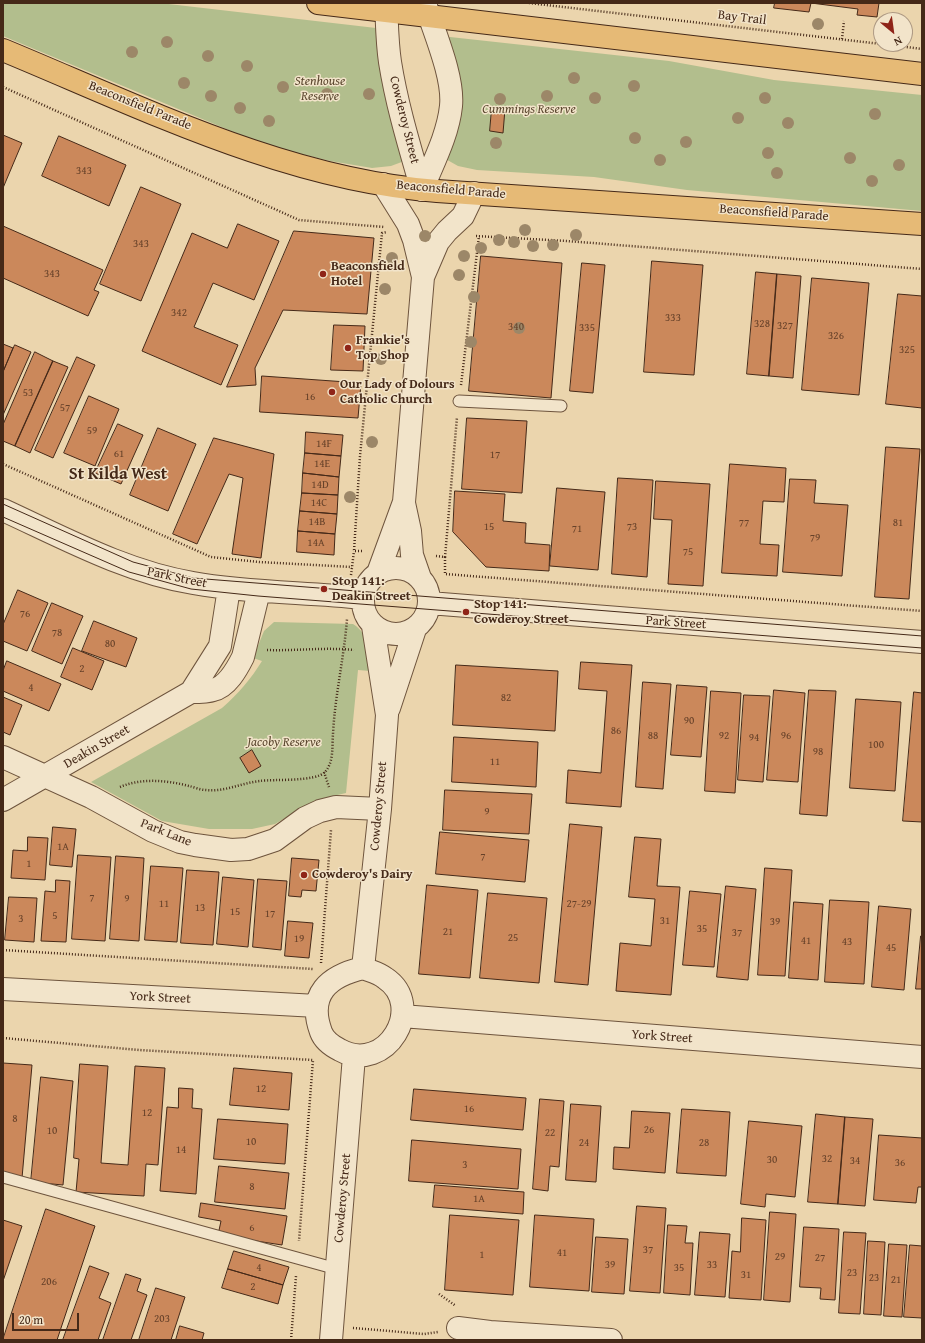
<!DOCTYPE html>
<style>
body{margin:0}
#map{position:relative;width:925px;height:1343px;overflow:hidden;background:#ebd5ad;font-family:"Gentium Book Plus",serif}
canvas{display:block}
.frame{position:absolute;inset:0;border:4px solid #452918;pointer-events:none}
.north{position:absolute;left:873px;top:12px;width:40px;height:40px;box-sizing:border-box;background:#f2e4ca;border:1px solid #ad9983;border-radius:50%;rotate:151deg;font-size:11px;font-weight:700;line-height:16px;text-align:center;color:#452918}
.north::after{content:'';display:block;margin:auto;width:14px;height:18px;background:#8f2418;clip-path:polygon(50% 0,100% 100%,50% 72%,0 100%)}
.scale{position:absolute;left:12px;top:1313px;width:67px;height:18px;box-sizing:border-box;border:2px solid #452918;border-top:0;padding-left:5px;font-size:12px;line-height:14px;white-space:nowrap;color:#452918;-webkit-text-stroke:3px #f2e4ca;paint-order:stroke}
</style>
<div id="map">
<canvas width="925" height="1343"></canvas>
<div class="frame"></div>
<div class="north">N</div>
<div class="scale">20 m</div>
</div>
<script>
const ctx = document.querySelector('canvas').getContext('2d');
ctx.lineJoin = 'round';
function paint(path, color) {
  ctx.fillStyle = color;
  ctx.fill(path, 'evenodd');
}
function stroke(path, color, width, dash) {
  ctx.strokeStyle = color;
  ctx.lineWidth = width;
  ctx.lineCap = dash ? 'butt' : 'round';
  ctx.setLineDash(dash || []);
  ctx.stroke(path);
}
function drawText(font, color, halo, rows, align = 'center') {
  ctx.font = font + ' "Gentium Book Plus",serif';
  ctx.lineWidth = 3;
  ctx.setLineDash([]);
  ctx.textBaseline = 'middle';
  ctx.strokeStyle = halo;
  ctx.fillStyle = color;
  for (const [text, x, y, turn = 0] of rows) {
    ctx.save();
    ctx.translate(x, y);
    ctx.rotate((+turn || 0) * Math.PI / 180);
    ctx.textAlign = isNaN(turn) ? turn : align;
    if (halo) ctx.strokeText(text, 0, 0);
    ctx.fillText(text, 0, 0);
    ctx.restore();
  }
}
const green = new Path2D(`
 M3,3H160L376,28L407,160L391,166L372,168L330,161L289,151L243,136L3,36Z
 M450,37L669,61L774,80L922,95V211L687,190L594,177L477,170L458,166L442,157L445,38Z
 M274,622L353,624C370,634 368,654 370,671L358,670L346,793L316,800L275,824L252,829H209L162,821L91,782L222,708C238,694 251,679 262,661L253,658L264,631Z`);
const building = new Path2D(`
 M775,3H879L877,17L857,15L858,9L811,3L809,12L774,8Z
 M492,108L505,109L503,133L490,131Z
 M3,135L22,143L3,188Z
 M59,136L126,165L109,206L42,176Z
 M141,187L181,204L141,301L100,284Z
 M238,224L279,241L254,300L213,283L194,327L238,345L221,385L142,351L192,233L227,248Z
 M3,226L103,270L94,290L99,292L88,316L3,278Z
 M294,231L374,238L367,314L283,310L255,368L256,385L227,387Z
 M481,256L562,263L551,398L469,391Z
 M652,261L703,265L694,375L644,372Z
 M582,263L605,265L593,393L570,391Z
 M756,272L777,274L769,376L747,374Z
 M777,274L801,276L793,378L769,376Z
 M812,278L869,283L859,395L802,390Z
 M898,294L922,296V408L886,404Z
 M334,325L365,326L363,371L331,370Z
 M3,344L13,348L3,372Z
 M15,345L31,352L3,415V372Z
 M35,352L53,361L15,446L3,441V425Z
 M77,357L95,365L53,458L35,450Z
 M53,361L68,367L30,453L15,446Z
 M262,376L361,383L358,418L260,412Z
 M89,396L119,409L95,466L64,453Z
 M467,418L527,421L522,493L462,489Z
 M118,424L143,435L121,484L95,473Z
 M158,428L196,444L168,511L130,495Z
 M306,432L343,435L341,456L305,453Z
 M214,438L274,454L261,558L232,554L243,478L229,474L197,544L173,534Z
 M886,447L920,449L909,599L875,597Z
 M305,453L341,456L339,477L303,473Z
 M730,464L786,468L784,502L763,501L760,544L779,545L777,576L722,573Z
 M303,473L339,477L338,495L302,493Z
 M618,478L653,480L647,577L612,574Z
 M790,479L816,480L814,503L848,505L842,576L783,572Z
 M656,481L710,484L703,586L668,584L672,520L654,519Z
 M557,488L605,492L598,570L550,566Z
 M455,491L505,494L503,521L526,523L525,543L550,545L549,571L486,567L453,532Z
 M302,493L338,495L337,514L300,511Z
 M300,511L337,514L335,534L298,531Z
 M298,531L335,534L334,555L297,552Z
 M18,590L48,603L27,651L3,641V625Z
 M52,603L83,616L62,664L32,651Z
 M94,621L137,638L126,667L82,651Z
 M73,648L104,661L92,690L61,677Z
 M7,661L61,684L49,711L3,691V671Z
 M581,662L632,665L621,807L566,803L568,770L601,773L607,691L579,689Z
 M456,665L558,671L555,731L453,725Z
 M643,682L671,684L663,789L636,787Z
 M677,685L707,687L701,757L671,755Z
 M774,690L805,693L798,782L767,780Z
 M809,690L836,691L827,816L800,814Z
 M711,691L741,693L735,793L705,791Z
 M914,692L922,693V822L903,821Z
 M744,695L770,696L763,782L738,780Z
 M3,697L22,705L10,735L3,732Z
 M856,699L901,702L895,791L850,788Z
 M454,737L538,742L536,787L452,782Z
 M252,750L261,766L249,773L240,758Z
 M445,790L532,794L529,834L443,830Z
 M570,824L602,827L588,985L555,982Z
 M53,827L76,829L72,867L50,865Z
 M440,832L529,840L525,882L436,874Z
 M28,837L48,838L45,880L11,878L13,850L27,851Z
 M635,837L661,839L657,886L680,887L671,995L616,991L620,943L651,946L655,899L629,897Z
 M78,855L111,857L105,941L72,939Z
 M116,856L144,858L139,941L110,939Z
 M292,858L319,860L316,891L302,890L301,897L289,896Z
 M151,866L183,868L177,942L145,940Z
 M765,868L792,870L785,976L758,975Z
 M187,870L219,872L213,945L181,943Z
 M223,877L254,880L248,947L217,944Z
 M258,879L287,881L281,950L253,947Z
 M56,880L70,881L66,942L41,941L45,891L55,892Z
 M427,885L478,890L470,978L419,974Z
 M726,886L756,889L748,980L717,977Z
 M690,891L721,894L714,967L683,965Z
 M488,893L547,898L539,983L480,978Z
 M9,897L37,898L34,942L5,940Z
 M830,900L869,902L864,984L825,982Z
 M794,902L823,904L818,980L789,978Z
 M879,906L911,909L904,990L872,987Z
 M288,921L313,923L309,958L285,956Z
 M921,936H922V989H916Z
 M3,1063L32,1065L22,1178L3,1172Z
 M80,1064L108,1066L101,1163L128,1165L135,1066L165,1068L158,1165L146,1164L144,1196L76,1192L79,1159L74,1158Z
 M234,1068L292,1073L289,1110L230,1105Z
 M41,1077L73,1081L63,1185L31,1182Z
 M179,1088L193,1089L192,1108L202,1109L196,1194L160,1191L167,1107L178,1108Z
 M414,1089L526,1098L523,1130L411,1120Z
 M540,1099L564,1101L559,1167L550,1166L548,1191L533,1189Z
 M571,1104L601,1106L596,1182L566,1180Z
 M682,1109L730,1112L726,1176L677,1173Z
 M632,1111L670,1113L665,1173L613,1169L614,1147L629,1148Z
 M816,1114L845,1117L838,1204L808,1202Z
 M845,1117L873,1119L865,1206L838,1204Z
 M218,1119L288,1124L285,1164L214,1159Z
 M749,1121L802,1126L795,1197L766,1194L765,1207L741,1204Z
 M879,1135L922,1138V1187H918L916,1203L874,1200Z
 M412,1140L521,1149L518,1189L409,1181Z
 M219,1166L289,1173L285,1209L215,1202Z
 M435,1185L524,1192L523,1214L433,1207Z
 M201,1203L287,1216L282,1245L218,1235L221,1221L199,1217Z
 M637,1206L666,1208L660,1293L630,1291Z
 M46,1209L95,1226L57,1340H3Z
 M770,1212L796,1214L790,1302L764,1300Z
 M450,1215L519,1220L513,1295L445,1290Z
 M535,1215L594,1219L589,1291L530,1287Z
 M742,1218L766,1220L761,1300L729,1298L732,1251L740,1252Z
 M3,1220L22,1226L3,1281Z
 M668,1225L687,1226L685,1243H693L690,1295L664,1293Z
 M804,1227L839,1229L835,1300L820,1299L821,1288L800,1287Z
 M700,1232L730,1234L725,1297L695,1295Z
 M844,1232L866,1233L860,1314L839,1313Z
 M596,1237L628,1239L624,1294L592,1292Z
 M868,1241L885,1242L881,1315L864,1314Z
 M889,1244L907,1245L902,1317L884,1316Z
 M910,1245L922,1246V1318L904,1317Z
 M234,1251L289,1267L283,1285L228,1269Z
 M90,1266L109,1273L99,1298L111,1303L98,1340H63Z
 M228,1269L283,1285L278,1304L222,1288Z
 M126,1274L141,1279L137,1291L147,1295L131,1340H103Z
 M156,1288L185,1297L171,1340H139Z
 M180,1326L204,1333L202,1340H176Z`);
const path = new Path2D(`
 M529,3L881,44
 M842,39L844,21
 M883,44L922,49
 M3,87L299,220L384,227
 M476,236L567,241L922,269
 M461,385L479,236
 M3,464L211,557L259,562L352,567
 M362,551H354L360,456L382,233L387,232
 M436,556L445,557L457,417
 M445,557V574L922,611
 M351,575L354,551
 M267,650C296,651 325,647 354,650
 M324,772L329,787
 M120,787C141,778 166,780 189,786C194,787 200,790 206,790C225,792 241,783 260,781C274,779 315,782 325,772C334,762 332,746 333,734C335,695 344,658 347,619
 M3,950L313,969
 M321,963L331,830
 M3,1038L139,1050L313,1060L299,1241
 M439,1294L456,1306
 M353,1328L424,1334L438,1332
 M291,1340L296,1276`);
const service = new Path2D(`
 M459,401L561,406
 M3,1177L337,1269`);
const minor = new Path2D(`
 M386,3C387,22 387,42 390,62C397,106 410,148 422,190
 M422,190C433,163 448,135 451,106C454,77 434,32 425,3
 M423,277L438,242L447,231L463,216L474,193
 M404,503L410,531L412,555L420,578
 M3,510C64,538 126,572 193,583C249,593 306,592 362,598
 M363 601a33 33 0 1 1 66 0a33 33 0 1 1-66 0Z
 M378,573L404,502L423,277L414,240L408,224L383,184
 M429,603L922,642
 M191,692L220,646L229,588
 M389,708L415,629
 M3,757L91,797L153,831L180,842L195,845L231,850L248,849L275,840L305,818L320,811L336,807L380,809
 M3,800L191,692C198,692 207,692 213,690C227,687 237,669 243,657L259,591
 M363,968L380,809L387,715L373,626
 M363,968C370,971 379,973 385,978C427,1006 386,1075 340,1050C332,1046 324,1040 321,1032C307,994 329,976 363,968Z
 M3,989L317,1006
 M402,1016L922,1057
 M458,1328L490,1332L611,1340
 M331,1340L354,1056`);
const primary = new Path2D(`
 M318,3L922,74
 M3,50C141,107 286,180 437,191L922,224`);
const tram = new Path2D(`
 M3,504L133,562L193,578L922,636
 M3,517L129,572L191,589L258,596L922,648`);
const trees = [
 [818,24],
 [167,42],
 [132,52],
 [208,56],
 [247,66],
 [574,78],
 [184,83],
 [634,86],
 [283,87],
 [327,94],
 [369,94],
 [211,96],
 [547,96],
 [595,98],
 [765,98],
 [500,99],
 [240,108],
 [875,114],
 [738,118],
 [269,121],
 [788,123],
 [635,138],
 [686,142],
 [496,143],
 [768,153],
 [850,158],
 [660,160],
 [899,165],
 [777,173],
 [872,181],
 [525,230],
 [576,235],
 [425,236],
 [499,240],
 [514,242],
 [553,245],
 [533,246],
 [481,248],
 [464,256],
 [392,258],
 [459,275],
 [385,289],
 [474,297],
 [519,328],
 [471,342],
 [381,359],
 [372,442],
 [350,497]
];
const markers = [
 [323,274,4,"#8f2418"],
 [348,348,4,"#8f2418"],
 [332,392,4,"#8f2418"],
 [324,589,4,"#8f2418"],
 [466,612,4,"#8f2418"],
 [304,875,4,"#8f2418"]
];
const numberNames = [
 ["343",84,171],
 ["343",141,244],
 ["343",52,274],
 ["342",179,313],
 ["333",673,318],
 ["328",762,324],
 ["327",785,326],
 ["340",516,327],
 ["335",587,328],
 ["326",836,336],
 ["325",907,350],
 ["53",28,393],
 ["16",310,397],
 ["57",65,408],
 ["59",92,431],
 ["14F",324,444],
 ["61",119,454],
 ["17",495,455],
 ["14E",322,464],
 ["14D",320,485],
 ["14C",319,503],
 ["14B",317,522],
 ["77",744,523],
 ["81",898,523],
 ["15",489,527],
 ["73",632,527],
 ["71",577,529],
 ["79",815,538],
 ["14A",316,543],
 ["75",688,552],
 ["76",25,614],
 ["78",57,633],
 ["80",110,644],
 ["2",82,669],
 ["4",31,688],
 ["82",506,698],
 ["90",689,721],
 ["86",616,731],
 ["88",653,736],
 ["92",724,736],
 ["96",786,736],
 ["94",754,738],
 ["100",876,745],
 ["98",818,752],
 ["11",495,762],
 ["9",487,812],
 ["1A",63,847],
 ["7",483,857],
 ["1",29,864],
 ["7",92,898],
 ["9",127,899],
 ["11",164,904],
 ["27-29",579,904],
 ["13",200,908],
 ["15",235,912],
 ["17",270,914],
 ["5",55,916],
 ["3",21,919],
 ["31",665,921],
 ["39",775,922],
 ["35",702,929],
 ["21",448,932],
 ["37",737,933],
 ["25",513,938],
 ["19",299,939],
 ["41",806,941],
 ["43",847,942],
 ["45",891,948],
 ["12",261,1089],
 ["16",469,1109],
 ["12",147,1113],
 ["8",15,1119],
 ["26",649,1130],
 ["10",52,1131],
 ["22",550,1133],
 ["10",251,1142],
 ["24",584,1143],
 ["28",704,1143],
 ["14",181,1150],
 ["32",827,1159],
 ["30",772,1160],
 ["34",855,1161],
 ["36",900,1163],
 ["3",465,1165],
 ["8",252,1187],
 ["1A",479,1199],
 ["6",252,1228],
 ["37",648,1250],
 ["41",562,1253],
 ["1",482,1255],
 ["29",780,1257],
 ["27",820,1258],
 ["39",610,1265],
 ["33",712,1265],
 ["4",259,1268],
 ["35",679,1268],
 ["23",852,1273],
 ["31",746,1275],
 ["23",874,1278],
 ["21",896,1280],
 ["206",49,1282],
 ["2",253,1287],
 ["203",162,1319]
];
const streetNames = [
 ["Bay Trail",742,18,7],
 ["Beaconsfield Parade",140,106,22],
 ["Cowderoy Street",404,120,76],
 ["Beaconsfield Parade",451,190,5],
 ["Beaconsfield Parade",774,213,4],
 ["Park Street",177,578,12],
 ["Park Street",676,623,4],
 ["Deakin Street",97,747,-30],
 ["Cowderoy Street",379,806,-85],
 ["Park Lane",166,833,22],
 ["York Street",160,998,3],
 ["York Street",662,1037,4],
 ["Cowderoy Street",343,1198,-85]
];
const parkNames = [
 ["Stenhouse",320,82],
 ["Reserve",320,97],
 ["Cummings Reserve",529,110],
 ["Jacoby Reserve",284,743]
];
const poiNames = [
 ["Beaconsfield",331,267],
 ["Hotel",331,282],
 ["Frankie's",356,341],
 ["Top Shop",356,356],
 ["Our Lady of Dolours",340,385],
 ["Catholic Church",340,400],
 ["Stop 141:",332,582],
 ["Deakin Street",332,597],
 ["Stop 141:",474,605],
 ["Cowderoy Street",474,620],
 ["Cowderoy's Dairy",312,875]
];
const districtNames = [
 ["St Kilda West",118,475]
];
paint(green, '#b2be8d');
paint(building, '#cb885b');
stroke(building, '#452918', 1);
stroke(service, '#6e543d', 13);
stroke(minor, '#6e543d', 24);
stroke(primary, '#452918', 24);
stroke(path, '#452918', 2.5, [1, 2]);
stroke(service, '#f2e4ca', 11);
stroke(minor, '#f2e4ca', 22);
stroke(primary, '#e6ba76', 22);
stroke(tram, '#452918', 1);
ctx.fillStyle = '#9c8768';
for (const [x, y] of trees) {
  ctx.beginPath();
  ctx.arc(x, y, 6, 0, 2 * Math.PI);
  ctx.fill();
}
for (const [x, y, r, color] of markers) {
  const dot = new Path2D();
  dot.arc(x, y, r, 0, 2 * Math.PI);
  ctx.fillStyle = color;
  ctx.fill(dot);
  stroke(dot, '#f2e4ca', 1.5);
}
drawText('11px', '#664129', null, numberNames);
drawText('13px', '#452918', '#f2e4ca', streetNames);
drawText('italic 13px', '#5b472f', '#f2e4ca', parkNames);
drawText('bold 13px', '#452918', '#f2e4ca', poiNames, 'left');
drawText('bold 17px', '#452918', '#f2e4ca', districtNames);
</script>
